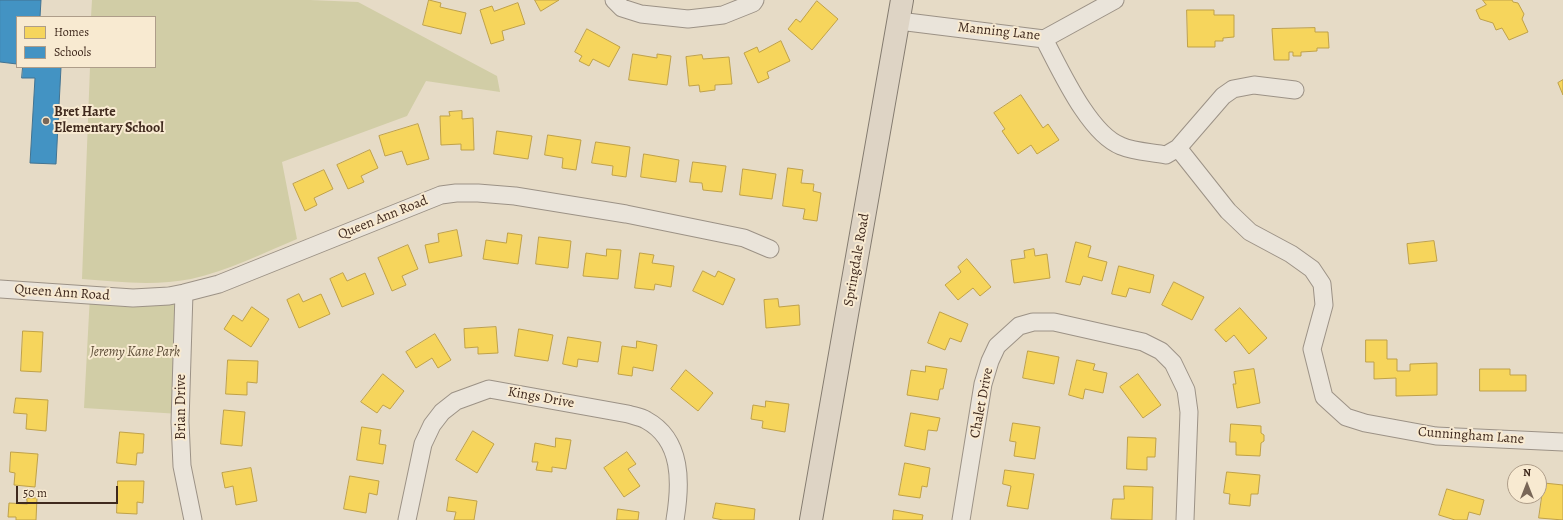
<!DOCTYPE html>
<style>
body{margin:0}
#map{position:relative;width:1563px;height:520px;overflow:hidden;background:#e6dbc6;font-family:Alegreya,serif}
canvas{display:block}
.legend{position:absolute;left:16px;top:16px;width:140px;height:52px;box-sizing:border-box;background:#f8ead1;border:1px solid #ae9d89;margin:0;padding:5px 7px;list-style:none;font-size:12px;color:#3f291d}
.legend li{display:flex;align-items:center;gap:8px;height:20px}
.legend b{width:20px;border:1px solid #ae9d89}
.north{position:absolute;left:1507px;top:464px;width:40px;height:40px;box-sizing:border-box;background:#f8ead1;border:1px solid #ae9d89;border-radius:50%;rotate:0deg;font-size:11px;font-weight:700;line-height:16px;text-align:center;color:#3f291d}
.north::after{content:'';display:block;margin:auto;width:14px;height:18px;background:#796758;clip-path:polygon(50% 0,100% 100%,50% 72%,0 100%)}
.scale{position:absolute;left:16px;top:486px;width:102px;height:18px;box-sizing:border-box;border:2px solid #3f291d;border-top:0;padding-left:5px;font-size:12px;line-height:14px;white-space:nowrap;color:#3f291d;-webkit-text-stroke:3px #f8ead1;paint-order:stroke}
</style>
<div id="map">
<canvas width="1563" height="520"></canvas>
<ul class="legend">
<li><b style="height:11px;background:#f6d55c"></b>Homes</li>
<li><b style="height:11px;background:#4393c3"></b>Schools</li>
</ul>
<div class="north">N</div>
<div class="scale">50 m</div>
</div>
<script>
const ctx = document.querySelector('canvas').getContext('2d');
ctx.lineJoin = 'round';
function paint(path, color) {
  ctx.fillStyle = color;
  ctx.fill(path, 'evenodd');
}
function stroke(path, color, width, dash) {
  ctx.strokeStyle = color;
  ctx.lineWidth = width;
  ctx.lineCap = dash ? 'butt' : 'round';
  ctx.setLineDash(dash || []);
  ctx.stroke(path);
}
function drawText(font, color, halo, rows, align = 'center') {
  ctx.font = font + ' Alegreya,serif';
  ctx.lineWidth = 4;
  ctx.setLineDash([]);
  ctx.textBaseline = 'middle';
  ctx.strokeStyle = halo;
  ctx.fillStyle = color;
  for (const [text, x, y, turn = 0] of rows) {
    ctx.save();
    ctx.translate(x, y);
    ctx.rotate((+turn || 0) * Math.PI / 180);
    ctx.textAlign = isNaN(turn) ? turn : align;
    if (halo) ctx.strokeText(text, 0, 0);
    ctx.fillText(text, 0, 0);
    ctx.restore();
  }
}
const green = new Path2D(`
 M92,0H310L358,2L497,76L500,92L426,81L407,116L282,162L297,239C263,253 228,271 191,279C155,286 118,282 82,279L90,67H155V17H91Z
 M184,293L180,414L84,408L90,295Z`);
const homes = new Path2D(`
 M429,0L441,3L440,7L466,13L461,34L423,25Z
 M535,0H559L541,11Z
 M1483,0H1512L1513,2L1518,3L1524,14L1522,19L1528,32L1509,40L1502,28L1496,30L1493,23L1480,19L1476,10L1486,5Z
 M817,1L838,19L812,50L788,29L796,19L800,22Z
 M518,3L525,24L502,31L504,40L491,44L480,10L492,6L494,11Z
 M1187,10H1214V15H1234V37L1223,38V41H1215V47H1188Z
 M1315,28V32H1328L1329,48H1317V51L1301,52V56H1293V52H1289V60H1274L1272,29Z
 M587,29L620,47L609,67L593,59L589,66L579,61L582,56L575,52Z
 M781,41L790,61L767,72L769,78L758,83L744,53L757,47L759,52Z
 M633,54L657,58V54L671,56L667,85L629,80Z
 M702,55L703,59L729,57L732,84L715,85V90L700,92L699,85L689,86L686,57Z
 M1563,80V95L1558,83Z
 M1021,95L1043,128L1048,124L1059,140L1037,154L1031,145L1018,154L1002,131L1005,129L994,113Z
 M462,111V119L473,118L474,150H461V144L441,145L440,116H450L449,112Z
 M418,124L429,159L407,165L402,151L385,156L379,136Z
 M497,131L532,136L528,159L494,154Z
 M548,135L581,140L576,170L562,168L563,158L545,155Z
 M596,142L630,147L626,177L612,175L613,166L592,163Z
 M370,150L378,168L361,176L364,182L348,189L337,165Z
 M644,154L679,160L676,182L641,177Z
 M693,162L726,166L722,192L703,190L702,183L690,182Z
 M788,168L803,170L801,183L814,184L813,191L821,193L817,221L803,219L805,209L783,206Z
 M743,169L776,174L772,199L740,195Z
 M324,170L333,189L314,198L317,205L305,211L293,184Z
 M457,230L462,256L429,263L425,245L439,242L438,234Z
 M508,233L522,235L518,264L483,259L486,240L506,243Z
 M539,237L571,241L568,268L536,264Z
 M1434,241L1437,261L1409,264L1407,244Z
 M1076,242L1091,246L1088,257L1107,262L1102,281L1083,276L1080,285L1066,282Z
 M408,245L418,269L402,276L406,285L392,291L378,258Z
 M607,249L621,250L618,279L583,276L586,253L606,256Z
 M1034,249L1035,256L1047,254L1050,278L1014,283L1011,260L1025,258L1024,251Z
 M640,253L654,255L652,263L674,266L671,287L655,284L654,290L635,288Z
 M967,259L991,287L980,296L973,288L958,300L945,285L961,272L958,267Z
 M1119,266L1154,275L1150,293L1129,288L1126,297L1112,294Z
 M703,271L715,277L718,271L735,279L723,305L693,291Z
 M343,273L347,281L365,273L374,294L342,307L330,279Z
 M1174,282L1204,297L1192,320L1162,305Z
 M299,294L303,302L321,294L330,314L299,328L287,300Z
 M778,299L779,307L799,305L800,325L766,328L764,300Z
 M252,307L269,319L251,347L224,329L233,315L242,321Z
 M1240,308L1267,338L1249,354L1234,335L1226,342L1215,330Z
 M940,312L968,324L961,342L950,338L945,350L928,343Z
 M496,327L498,353L478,354V347L465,348L464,329Z
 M519,329L553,335L548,361L515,356Z
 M23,331L43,332L41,372L21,371Z
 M435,334L451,360L438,368L432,358L416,368L406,352Z
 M568,337L601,342L598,362L578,359L577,367L563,364Z
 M1366,340H1387V359H1397V371H1410V364L1437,363V395L1396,396V378L1374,379V362H1366Z
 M637,341L657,345L653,371L633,367L632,376L618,374L622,346L636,348Z
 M1028,351L1059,357L1054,384L1023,378Z
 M228,360L258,361L257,383L247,382V395L226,394Z
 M1077,360L1095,364L1093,370L1107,373L1103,393L1085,389L1083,399L1069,395Z
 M926,366L947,369L943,389H940L938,400L907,395L911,370L925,372Z
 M1254,369L1260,403L1237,408L1233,384H1236L1234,372Z
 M1480,369H1510V375H1526V391H1480Z
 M686,370L713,393L698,411L671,389Z
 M383,374L404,391L390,409L383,405L377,413L361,402Z
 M1138,374L1161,405L1143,418L1120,387Z
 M16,398L48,400L46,431L26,429L27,414L14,413Z
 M766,401L789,404L785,432L762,428L763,421L751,419L753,405L765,407Z
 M224,410L245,412L242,446L221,444Z
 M911,413L940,418L937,431L928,430L925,450L905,446Z
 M1013,423L1040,427L1035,459L1014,456L1016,442L1010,441Z
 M1231,424L1261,426V433L1264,435V441L1261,443L1260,456L1236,455V442H1230Z
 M362,427L381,430L379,444L386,445L383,464L357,460Z
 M473,431L494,444L477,473L456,460Z
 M120,432L144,434L143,453H137L136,465L117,463Z
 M1128,437L1156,438L1155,457H1147V470L1127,469Z
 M556,438L571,440L566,469L552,467V472L536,470L538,462H532L535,443L555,447Z
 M11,452L38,454L35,487L14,485L15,473L10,472Z
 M627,452L636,464L628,469L640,486L624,497L604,468Z
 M905,463L930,468L927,487L922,486L920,498L899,495Z
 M251,468L257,501L236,505L233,486L225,488L222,473Z
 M1005,470L1034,474L1028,509L1007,506L1011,486L1003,484Z
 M1227,472L1260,475L1258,494H1251L1250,506L1229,504L1230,494L1224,493Z
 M350,476L379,481L377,495L369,493L366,513L344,509Z
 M118,481H144L143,503L137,502V514L117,513Z
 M1544,483L1563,485V520L1539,518Z
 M1124,486L1153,487L1152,520L1111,519L1113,499H1124Z
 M1447,489L1484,500L1480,515L1469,512L1467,520H1455L1439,515Z
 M449,497L477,501L474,520H454L456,512L447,511Z
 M27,498H37L36,520H16V517H8L9,503L27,504Z
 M716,503L755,509L754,520H723L713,518Z
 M618,509L639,512L638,520H617Z
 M894,510L923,515L922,520H893Z`);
const schools = new Path2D(`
 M0,0H41L40,17H17V64L0,62Z
 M23,67H61L56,164L30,163L35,78H22Z`);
const minor = new Path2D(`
 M614,0L622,8L641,14L688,19L723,15L753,3L755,0
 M899,21L1044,39L1115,0
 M1044,39C1060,69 1089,134 1121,146C1135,152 1152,152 1166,155L1178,148L1228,211L1250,232L1291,254L1312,269L1322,284L1324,305L1312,349L1324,397L1346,417L1365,423L1436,436L1563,442
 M1178,148L1223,96L1233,89L1254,85L1295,90
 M0,289L133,298L169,296L184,293L219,284L441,195L456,193H478L515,196L626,214L744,238L770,249
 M184,293L180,422L182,466L193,520
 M407,520L423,444L432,425L442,412L456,401L489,389L628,414C634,416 641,417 646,420C683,440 681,484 675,520
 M961,520L983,384L990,361L997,346L1019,326L1033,322H1054L1143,342L1161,351L1173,363L1186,390L1189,412L1185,520`);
const major = new Path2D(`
 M811,520L902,0`);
const markers = [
 [46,121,4,"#796758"]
];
const streetNames = [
 ["Manning Lane",999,32,6],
 ["Queen Ann Road",383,218,-22],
 ["Springdale Road",857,260,-80],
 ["Queen Ann Road",62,293,4],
 ["Kings Drive",541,398,10],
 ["Chalet Drive",982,403,-79],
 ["Brian Drive",182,407,-90],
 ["Cunningham Lane",1471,436,4]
];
const poiNames = [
 ["Bret Harte",54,113],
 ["Elementary School",54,129]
];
const parkNames = [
 ["Jeremy Kane Park",135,353]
];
paint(green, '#d1cda6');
paint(homes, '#f6d55c');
stroke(homes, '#bfa149', 1);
paint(schools, '#4393c3');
stroke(schools, '#427391', 1);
stroke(minor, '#9c9286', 19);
stroke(major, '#847b6f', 24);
stroke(minor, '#eae4da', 17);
stroke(major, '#ded4c5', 22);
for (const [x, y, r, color] of markers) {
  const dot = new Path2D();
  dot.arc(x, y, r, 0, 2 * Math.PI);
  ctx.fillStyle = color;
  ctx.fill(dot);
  stroke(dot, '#f8ead1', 1.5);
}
drawText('14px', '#3f291d', '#f8ead1', streetNames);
drawText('bold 14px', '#3f291d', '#f8ead1', poiNames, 'left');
drawText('italic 14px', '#5f4f39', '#f8ead1', parkNames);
</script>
